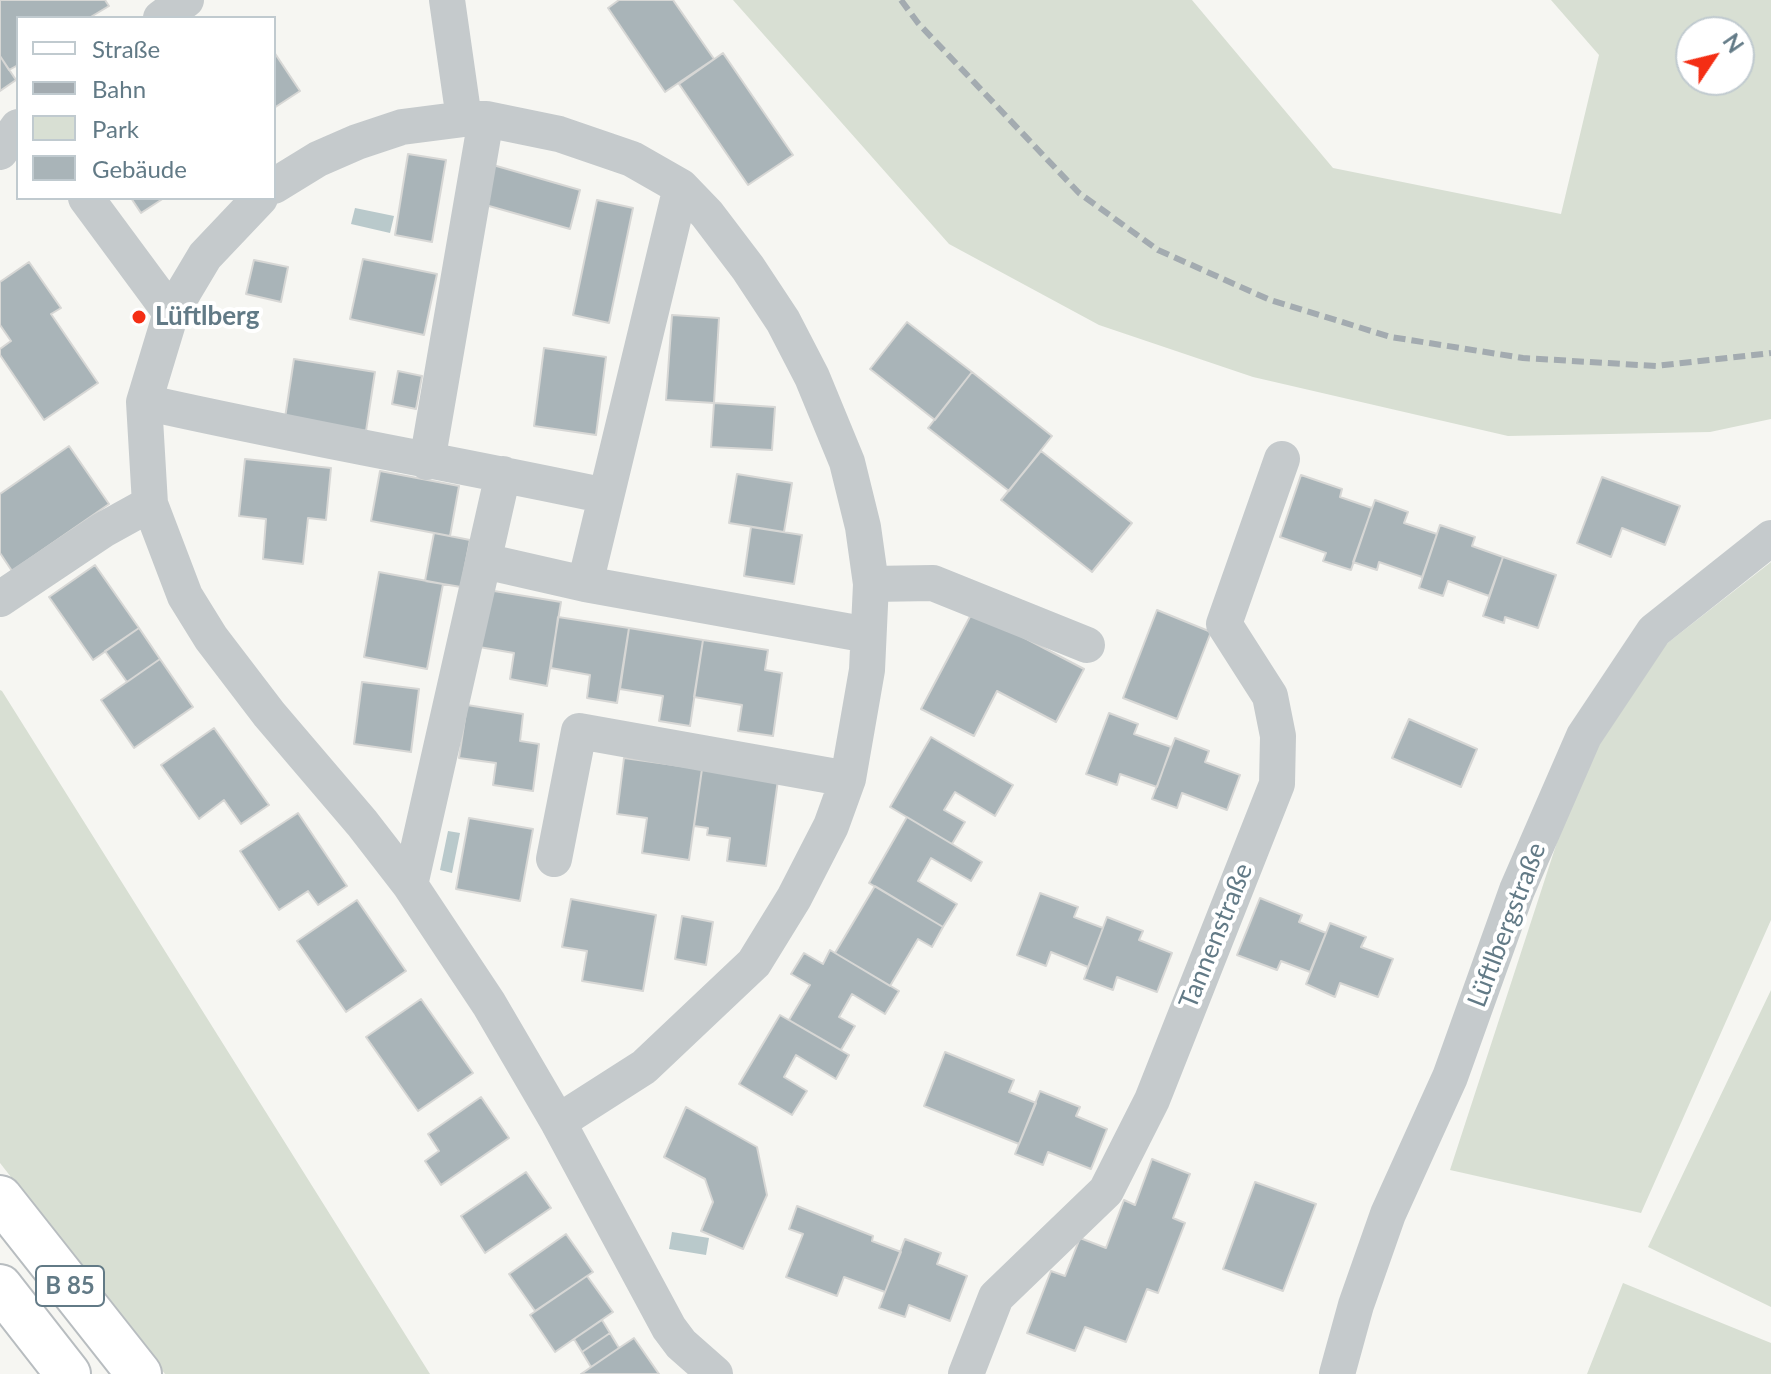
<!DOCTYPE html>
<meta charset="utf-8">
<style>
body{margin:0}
#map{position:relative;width:1771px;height:1374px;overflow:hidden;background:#f6f6f2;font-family:Lato,sans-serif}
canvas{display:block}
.legend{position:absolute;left:16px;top:16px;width:260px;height:184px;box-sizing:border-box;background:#fff;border:2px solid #c0cacf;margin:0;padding:10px 14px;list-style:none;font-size:24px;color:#627a86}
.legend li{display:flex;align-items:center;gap:16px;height:40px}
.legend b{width:40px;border:2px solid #c0cacf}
.north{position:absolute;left:1675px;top:16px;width:80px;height:80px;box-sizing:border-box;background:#fff;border:2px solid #c0cacf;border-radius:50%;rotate:55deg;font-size:22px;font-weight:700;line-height:32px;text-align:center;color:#627a86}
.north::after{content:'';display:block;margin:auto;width:28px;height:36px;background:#f42e14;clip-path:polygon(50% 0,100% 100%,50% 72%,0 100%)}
</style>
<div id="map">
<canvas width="1771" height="1374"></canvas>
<ul class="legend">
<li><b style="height:10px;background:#fff"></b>Straße</li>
<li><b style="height:10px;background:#a3abb0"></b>Bahn</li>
<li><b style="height:22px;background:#d8dfd3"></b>Park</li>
<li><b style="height:22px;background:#a9b4b8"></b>Gebäude</li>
</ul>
<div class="north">N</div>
</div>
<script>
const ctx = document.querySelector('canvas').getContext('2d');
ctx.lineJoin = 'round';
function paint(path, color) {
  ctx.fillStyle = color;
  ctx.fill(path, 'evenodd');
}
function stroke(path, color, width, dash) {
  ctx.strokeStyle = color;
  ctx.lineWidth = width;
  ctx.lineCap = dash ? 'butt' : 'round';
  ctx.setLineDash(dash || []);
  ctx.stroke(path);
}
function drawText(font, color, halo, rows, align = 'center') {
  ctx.font = font + ' Lato,sans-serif';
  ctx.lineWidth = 8;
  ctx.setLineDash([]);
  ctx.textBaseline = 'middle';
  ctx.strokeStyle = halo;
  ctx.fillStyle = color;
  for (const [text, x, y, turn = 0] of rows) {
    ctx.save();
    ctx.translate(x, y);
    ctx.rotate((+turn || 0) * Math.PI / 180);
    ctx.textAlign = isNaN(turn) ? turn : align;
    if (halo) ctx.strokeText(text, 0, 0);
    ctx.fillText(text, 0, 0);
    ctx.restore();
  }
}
const green = new Path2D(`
 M733,0H1192L1333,168L1561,214L1599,55L1551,0H1771V419L1710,432L1508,436L1253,377L1099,325L949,244ZM1739,32V80H1691V32Z
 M1771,562V920L1641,1213L1450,1170L1591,738L1656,652Z
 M0,690L2,691L430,1374H165L0,1163Z
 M1771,990V1307L1648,1247Z
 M1623,1283L1771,1343V1374H1587Z`);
const water = new Path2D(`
 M355,208L394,216L390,233L351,224Z
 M448,831L460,833L452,873L440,870Z
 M672,1232L709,1238L706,1255L669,1249Z`);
const building = new Path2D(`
 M0,0H105L109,6L89,18H18V65L9,70L0,56Z
 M619,0H673L714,59L665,92L608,8Z
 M274,52L300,91L274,108Z
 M723,53L793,155L748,185L679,84Z
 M0,56L16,80L0,91Z
 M408,154L446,160L432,242L395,235Z
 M493,165L580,190L570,229L482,204Z
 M131,198H164L141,213Z
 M597,200L633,208L609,323L573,315Z
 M363,259L437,274L424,335L350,319Z
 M254,260L288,267L281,302L246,294Z
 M29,262L61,308L51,314L98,383L44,420L0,355V349L11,341L0,325V282Z
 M672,315L719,318L714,403L666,400Z
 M907,322L972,372L935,420L870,369Z
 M544,348L606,357L596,435L534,426Z
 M294,359L375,372L366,431L285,418Z
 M398,371L422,376L416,409L392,404Z
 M972,372L1052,436L1009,491L928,428Z
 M714,403L775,407L772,450L711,447Z
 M69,446L109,504L12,571L0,553V494Z
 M1041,451L1132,523L1092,572L1001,500Z
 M245,459L331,468L326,520L308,518L303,564L263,559L266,519L239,516Z
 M380,471L459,486L450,536L371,521Z
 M737,474L792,483L784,532L729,523Z
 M1301,475L1342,489L1340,497L1372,508L1351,570L1323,561L1326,553L1280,537Z
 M1602,477L1680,506L1665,545L1622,528L1611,557L1577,543Z
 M1375,500L1408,512L1404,523L1437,534L1422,577L1379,562L1377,570L1353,562Z
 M1440,525L1475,537L1472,546L1503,557L1489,596L1448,581L1443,596L1419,588Z
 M751,527L802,535L794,584L744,576Z
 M434,533L470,540L461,587L425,581Z
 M1503,557L1556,575L1538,628L1505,617L1504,623L1483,616Z
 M95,565L139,628L93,660L49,597Z
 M379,572L443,584L427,669L364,657Z
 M488,590L561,602L547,686L510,679L514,653L479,647Z
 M1157,610L1211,632L1177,719L1123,698Z
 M973,611L1084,669L1056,722L997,691L974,736L921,709Z
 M558,617L629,628L617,703L587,698L590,675L551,668Z
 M139,628L160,659L127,682L105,651Z
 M629,628L703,640L690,726L659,721L663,696L620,689Z
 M703,640L768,650L765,670L782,673L773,736L738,731L742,705L694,697Z
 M160,659L193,707L134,748L101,700Z
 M362,682L419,689L411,752L354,744Z
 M467,705L523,714L520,741L539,744L533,791L493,785L496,763L459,758Z
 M1109,713L1138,724L1134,734L1171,747L1157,787L1120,774L1117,785L1086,774Z
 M1409,719L1477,749L1461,787L1392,758Z
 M214,728L269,805L241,824L224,800L199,819L161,765Z
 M931,737L1013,785L995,816L955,792L944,810L965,822L952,844L890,807Z
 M1175,738L1209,751L1205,762L1240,775L1227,810L1182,793L1177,808L1152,799Z
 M624,758L702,769L689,860L642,853L647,818L617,814Z
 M702,769L778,780L766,866L727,861L730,838L707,835L708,828L694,826Z
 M298,813L347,886L318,905L308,891L279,910L240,851Z
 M907,817L982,862L971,881L931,858L918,881L957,904L943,927L869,883Z
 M469,818L533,829L520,901L456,889Z
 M875,886L943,927L932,947L918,939L890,986L835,953Z
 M1040,893L1078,907L1074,917L1103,928L1088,967L1051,952L1046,966L1017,955Z
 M1260,898L1302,915L1299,922L1326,933L1310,972L1281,961L1277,970L1237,955Z
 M571,899L656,915L643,991L582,981L587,951L562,947Z
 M357,900L406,971L346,1012L297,941Z
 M682,916L713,922L706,965L675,959Z
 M1107,917L1143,931L1139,940L1172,953L1157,992L1117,977L1113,990L1084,979Z
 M1330,923L1366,937L1361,947L1393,959L1378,997L1340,983L1335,997L1306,984Z
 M830,950L899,991L885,1014L852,994L839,1017L855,1026L841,1050L789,1020L810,985L791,974L804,953L823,964Z
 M421,999L473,1073L418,1111L366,1037Z
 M780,1015L849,1055L836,1079L796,1055L784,1077L807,1091L792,1115L739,1084Z
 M945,1052L1014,1080L1009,1092L1036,1103L1019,1144L924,1106Z
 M1040,1091L1080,1107L1076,1116L1107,1129L1091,1169L1048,1152L1043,1165L1015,1154Z
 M481,1097L509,1138L441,1185L425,1161L439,1151L428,1134Z
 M686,1107L757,1147L767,1195L743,1249L701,1231L713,1202L705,1179L664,1157Z
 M1152,1159L1190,1174L1173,1218L1185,1223L1158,1293L1147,1289L1126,1342L1085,1327L1075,1351L1027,1333L1051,1271L1065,1276L1080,1238L1106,1248L1124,1200L1135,1205Z
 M526,1172L551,1208L485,1253L461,1216Z
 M1255,1182L1316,1204L1283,1291L1223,1269Z
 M797,1206L873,1236L872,1241L901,1252L885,1292L844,1277L837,1296L786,1277L803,1234L789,1229Z
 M566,1234L593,1272L535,1311L509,1274Z
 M905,1239L941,1253L937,1264L967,1276L950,1321L909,1305L905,1317L879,1308Z
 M587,1276L613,1312L555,1352L530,1315Z
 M602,1320L610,1333L582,1352L574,1339Z
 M610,1333L619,1348L591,1367L582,1352Z
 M634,1338L659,1374H581L619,1348Z`);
const minor = new Path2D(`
 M447,0L464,119
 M161,18L186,0
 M0,152L18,127
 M274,186L318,159L357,142L402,127L464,119H486L559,134L632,159L681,187L707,214L748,268L783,321L812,377L847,462L863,527L871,584L867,670L848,779L831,826L794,898L754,963L644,1067L558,1122
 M86,198L171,313
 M260,198L205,256L171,313L144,402L150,504L185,596L211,638L269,714L362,823L410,885L489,1004L558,1122L669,1328L681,1344L715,1374
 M144,402C298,437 452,463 606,496
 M427,462L486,119
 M484,561L585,584L868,635
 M585,584L681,187
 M871,584L933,583L1087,645
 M0,599L103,530L150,504
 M554,859L579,731L848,779
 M410,885L503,474
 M966,1374L996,1297L1106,1191L1152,1100L1277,784L1278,736L1270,696L1224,624L1282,459
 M1337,1374L1356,1305L1388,1214L1450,1077L1517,890L1584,736L1654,631L1771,538`);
const major = new Path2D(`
 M0,1198L139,1374
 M0,1287L68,1374`);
const rail = new Path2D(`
 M901,0L918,23L1079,193L1158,250L1270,300L1391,337L1523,358L1656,366L1771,353`);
const markers = [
 [139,317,8,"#f42e14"]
];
const shields = [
 [70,1286,68]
];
const shieldNames = [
 ["B 85",70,1286]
];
const poiNames = [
 ["Lüftlberg",155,317]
];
const streetNames = [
 ["Lüftlbergstraße",1507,925,-69],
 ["Tannenstraße",1216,936,-68]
];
paint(green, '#d8dfd3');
paint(water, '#b9c9cb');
paint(building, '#a9b4b8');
stroke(building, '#d7d7d5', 2);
stroke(major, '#b8bdc0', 48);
stroke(minor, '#c5cacc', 36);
stroke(major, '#fff', 44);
stroke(rail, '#a3abb0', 6, [12, 6]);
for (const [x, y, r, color] of markers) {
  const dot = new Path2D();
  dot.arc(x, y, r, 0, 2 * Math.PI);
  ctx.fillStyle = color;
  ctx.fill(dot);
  stroke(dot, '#fff', 3);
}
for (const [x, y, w] of shields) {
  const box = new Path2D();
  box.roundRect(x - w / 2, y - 20, w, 40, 6);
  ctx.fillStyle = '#fff';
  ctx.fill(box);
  stroke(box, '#627a86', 2);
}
drawText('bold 24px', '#627a86', null, shieldNames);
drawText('bold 26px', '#627a86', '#fff', poiNames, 'left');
drawText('26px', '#627a86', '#fff', streetNames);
</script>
